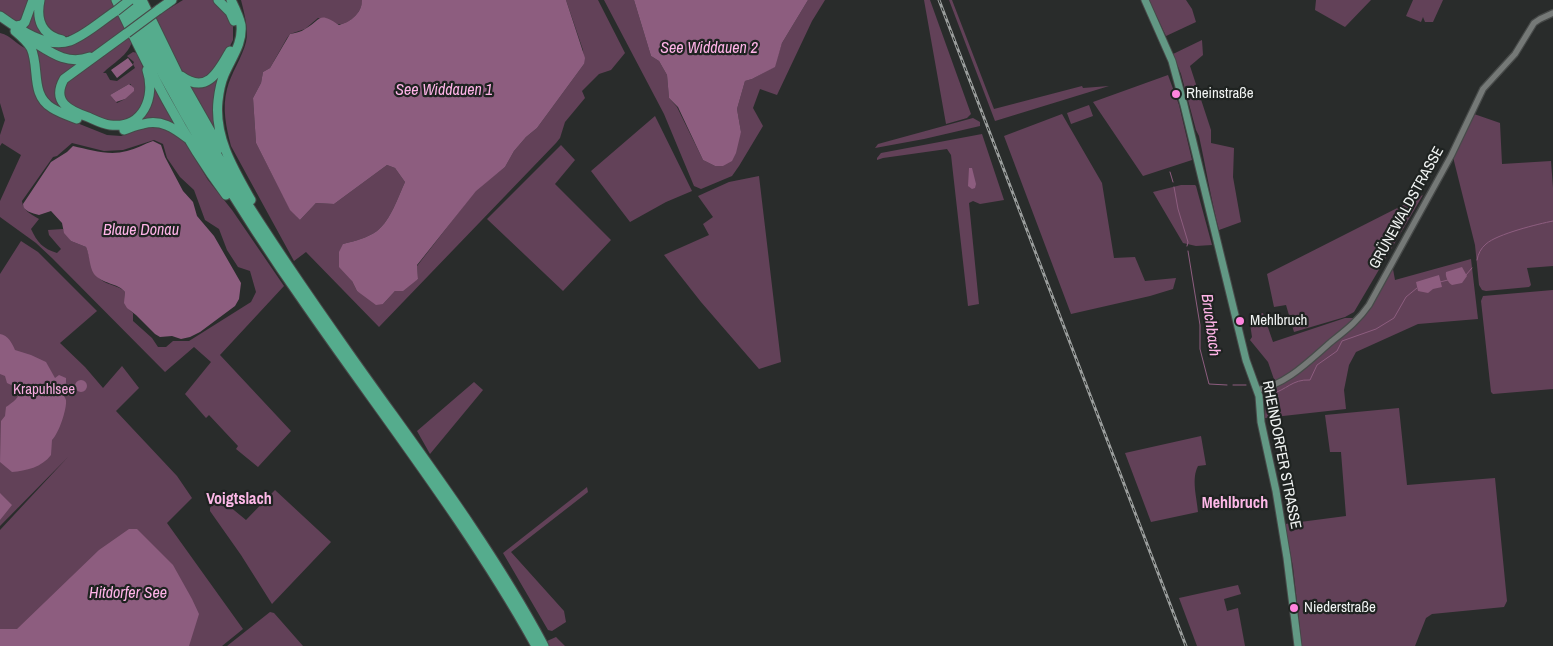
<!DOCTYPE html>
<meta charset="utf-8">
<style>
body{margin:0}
canvas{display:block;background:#292c2b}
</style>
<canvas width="1553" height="646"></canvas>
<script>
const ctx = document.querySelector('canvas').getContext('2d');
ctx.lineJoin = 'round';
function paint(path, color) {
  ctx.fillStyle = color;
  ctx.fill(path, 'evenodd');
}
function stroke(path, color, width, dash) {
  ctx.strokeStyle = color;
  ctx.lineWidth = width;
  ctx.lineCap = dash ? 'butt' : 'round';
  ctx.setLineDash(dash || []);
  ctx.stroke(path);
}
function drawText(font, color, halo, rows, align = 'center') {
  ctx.font = font + ' "Archivo Narrow",sans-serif';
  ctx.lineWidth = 4.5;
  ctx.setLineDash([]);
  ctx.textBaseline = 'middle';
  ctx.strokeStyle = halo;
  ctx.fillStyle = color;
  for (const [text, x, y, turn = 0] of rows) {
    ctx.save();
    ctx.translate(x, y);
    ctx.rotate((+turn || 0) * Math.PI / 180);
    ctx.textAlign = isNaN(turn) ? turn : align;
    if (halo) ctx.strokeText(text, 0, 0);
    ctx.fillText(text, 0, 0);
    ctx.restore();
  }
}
const green = new Path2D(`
 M0,0H31L24,21L19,24L0,13Z
 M35,0L36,16L59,42L25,29Z
 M41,0H113L116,7C104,15 75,40 60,36C56,35 51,31 46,29L40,9Z
 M183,0H214L233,22V40L228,50L214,73L201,82L184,74L180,69L154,18Z
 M222,0H229C252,47 227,49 217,90C213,107 216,125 218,140L186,83C192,84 199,87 205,85C214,82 220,73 224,66C239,42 245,21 222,0Z
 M241,0H362C363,11 350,25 338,24C332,24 324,20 318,18L305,29L290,34L287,38L270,68L263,72L261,83L253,98L256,143L290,209L300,220L316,203L334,204L387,165L395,168L405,182C398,197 391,220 377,231C367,238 355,241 343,244L352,281L357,291L383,304L395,291L418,279L417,266L476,190L505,167L514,151L526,137L537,128L584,64L583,50L566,0H598L625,53L611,70L599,74L582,91L585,98L565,122L560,138L556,143L379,327L306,252L294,261L231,146C226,127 222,108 227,89C231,73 242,58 246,42C249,30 244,12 241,0Z
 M604,0H634L651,56L659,61L667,75L669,98L677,107L703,160L715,166H723L741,132L737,109L745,81L752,79L774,67L782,43L808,0H825L812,21L777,95L760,89L753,108L763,126L739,166L732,176L701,189L694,186L664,114Z
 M924,0H930L971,114L967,118L946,124Z
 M949,0H952L994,109L1082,86L1083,88L1109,86L995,121Z
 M1149,0H1186L1192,9L1196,22L1166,36Z
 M1316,0H1371L1345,27L1315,10Z
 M1413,0H1443L1433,22H1425L1423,17L1421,22L1406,16Z
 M118,12L126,31L95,52L69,57L35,39L54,45Z
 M0,33C12,36 15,44 27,49L32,60L34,87L57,115L107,135L121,136L147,127L159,126L172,129L183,139L208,180L232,210L284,286L220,355L291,431L258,467L236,449L238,446L209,415L206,418L185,394L211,362L194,347L165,372L52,258L36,243L0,217V201L21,155L2,143L0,146V135L5,120L0,103ZM154,140L163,144L167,158L180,177L194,190L205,220L219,229L227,250L238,267L250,271L256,292L251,302L189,341H173L166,347H158L152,338L133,321V313C126,308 124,300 125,292C119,285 108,286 100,279C90,271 91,258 86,247L71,241L63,229L48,230L49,235L61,249L57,253C43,249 37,242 31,229L39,219C31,214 23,211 22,201L53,157L57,156L72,143L104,151L123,150Z
 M129,35L132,41C129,55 113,63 103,73H106L110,80L117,81L135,68L133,64L134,62L127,56L133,52L137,53L147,77V99L133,117L115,123L75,110L64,100L63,85ZM129,84H131L125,99L117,103L110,95Z
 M1202,40L1203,55L1190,66L1211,130V143L1234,148L1233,177L1241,222L1219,230C1211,199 1206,168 1199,136L1196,130L1181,74L1173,54Z
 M32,45C51,52 59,64 83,61L62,75L64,77C44,101 69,113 88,120C95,123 102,126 110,127C139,131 155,106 152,80L179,128C163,121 155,117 136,123C130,125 123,128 117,128C101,129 50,109 42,94C34,79 39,61 32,45Z
 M1168,75L1179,105L1192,160L1143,176L1093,102Z
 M1089,105L1093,116L1071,124L1067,113Z
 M1062,114L1102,183L1114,258L1135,257L1145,281L1176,278L1173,289L1150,296L1071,314L1004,136Z
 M1474,114L1500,123L1502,164L1551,161L1553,188V266L1527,268L1531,285L1529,287L1486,291L1482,290L1479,285L1475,245L1454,161V156Z
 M655,116L692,191L666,202L630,222L591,171Z
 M973,118L980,122V126L924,139L875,148L878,144Z
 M982,134L1004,200L980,204L973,201L969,203L979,304L968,306L951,155L947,149L883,158L877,160V158L881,153Z
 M561,145L575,160L555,184L611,240L563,291L487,219Z
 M759,176L781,362L759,369L701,302L664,255L709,235L703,224L713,217L698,196L729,182Z
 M1181,185H1195L1196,186L1212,245L1196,246L1183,243L1153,192Z
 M1423,195L1354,312L1345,317L1294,332L1286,305L1274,307L1267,274Z
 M21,241L38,252L97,311L60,343L85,367L103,388L122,366L139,388L116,411L177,476L192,498L167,523L243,629L222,646H0V530L68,457L0,526V274Z
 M1471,259L1478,319L1418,324L1356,352L1349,365L1344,390L1346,409L1265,418L1266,395L1277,388L1268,362L1250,340L1252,337L1249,317L1263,313L1273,342L1345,318H1361L1393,269L1395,280Z
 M1553,290V389L1493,394L1491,392L1481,301L1483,296Z
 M474,382L483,390L430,454L417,431Z
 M1399,408L1407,485L1495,478L1507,601L1504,607L1432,614L1426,618L1415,646H1302L1293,567L1285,524L1346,516L1341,452H1330L1325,415Z
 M1201,436L1206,465L1198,466C1191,479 1197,498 1198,512L1151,522L1125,453Z
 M587,487L588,492L511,552L564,611L566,622L552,631L548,630L503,553Z
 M275,490L331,542L272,604L241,555L210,511V508L218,497L246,520Z
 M1238,585L1241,594L1224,599L1227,611L1238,608L1245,646H1197L1179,598Z
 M270,612L274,613L303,646H227Z
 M556,637L565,646H549L547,641Z`);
const water = new Path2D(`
 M362,0H566L585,58L584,64L537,128L526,137L514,151L505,167L476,191L417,265L418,279L403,291H395L383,304L376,305L357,291L352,281L339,267V252L343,244C355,241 367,238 377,231C391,220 398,197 405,182L395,168L387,165L334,204L316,203L300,220L290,210L256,143L253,98L261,83L263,72L270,68L290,34C295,33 301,32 305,29C322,19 318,11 339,25C351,22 362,13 362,0Z
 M634,0H808L782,43L775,67L752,79L745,81L737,109L741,132L736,153L732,161L723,166H715L703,160L678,107L669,98L667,75L659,61L651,56Z
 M128,58L133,65L117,78L111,70Z
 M129,84L134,88V91L125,99L116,102L110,95Z
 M153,141L161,145L165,157L183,191L193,202L197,216L214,236L241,283L239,299L235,306L200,332L190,337L181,339L172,336L160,337L155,334L136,315L127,308L124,303L125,292C118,283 102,284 94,274C89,266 90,256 86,247L71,241L64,233L62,223L51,211L39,215C32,213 23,211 23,204L51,162L67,152L73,146C91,150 109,156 127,151C136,149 144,144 153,141Z
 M969,168H972L976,184L975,188L972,189L968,186Z
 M1462,267L1467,276L1462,283L1452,285C1448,283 1445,276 1446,272Z
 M1439,275L1442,287L1433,289L1428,293L1418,291L1416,282Z
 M0,334C8,335 12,343 15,350L31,355L46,362L55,378L59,375L66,378V384L62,392C63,395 65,397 66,400C67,409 59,433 52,440L51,455C42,467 26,471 12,472L0,462L1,421L5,416L6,407C13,402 20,398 20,389L7,383L5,376L0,374Z
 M75 386a6 6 0 1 1 12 0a6 6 0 1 1-12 0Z
 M0,493L12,505L0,520Z
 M129,529H137L173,565L192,599L199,614L189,646H0V629H17L99,550Z`);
const stream = new Path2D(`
 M1170,172L1173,182
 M1174,187L1178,209L1188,242L1187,246
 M1188,251L1200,325V349L1209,384L1227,385
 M1477,260C1478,254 1481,248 1486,244C1497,234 1538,224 1553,221
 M1466,275L1472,268
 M1440,282L1448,280
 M1233,385H1246
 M1271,394C1287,390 1292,379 1310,380L1317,365L1337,351L1342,341L1376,329L1394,318L1406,297L1417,288`);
const minor = new Path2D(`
 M1257,390C1286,385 1309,361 1331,342C1346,330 1358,321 1369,305L1451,156L1483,89L1515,54L1534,23L1540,19L1553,13`);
const major = new Path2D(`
 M1145,0L1172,61L1184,105L1246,360L1259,396L1261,422L1276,491L1287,558L1298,646`);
const highway = new Path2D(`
 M40,0C36,19 41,35 62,40
 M116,0C148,67 182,136 226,195
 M125,0C177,108 239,210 308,308C385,419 470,527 536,646
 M133,0C193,126 269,241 350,355C417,450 489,543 544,646
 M142,0L178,74L220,148
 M218,0L230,12L234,21
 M231,0C235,8 239,16 241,25C243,44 231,58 224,75C221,82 219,92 218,101C214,137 234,170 251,200
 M158,10L172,0
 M0,16C18,29 47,49 70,41C86,35 102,20 116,11
 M16,26L22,25L25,22L33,0
 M15,31C21,36 27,41 31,48C40,68 30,95 52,108C60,113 69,116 77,119
 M127,33L64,79C51,102 70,111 88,117C95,120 102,124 110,125C143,129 156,97 147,70
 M29,39C49,51 66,66 90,57
 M181,76C207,95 218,72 230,51
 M124,130C130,128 136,125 143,124C161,119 174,128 187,138`);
const rail = new Path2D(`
 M939,0L1186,646`);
const highwayBridge = new Path2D(`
 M116,11L130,0
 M127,33L158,10`);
const markers = [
 [1176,94,5,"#ff85de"],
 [1240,321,5,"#ff85de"],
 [1294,608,5,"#ff85de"]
];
const poiNames = [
 ["Rheinstraße",1186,94],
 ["Mehlbruch",1250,321],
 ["Niederstraße",1304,608]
];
const streetNames = [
 ["GRÜNEWALDSTRASSE",1407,208,-61],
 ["RHEINDORFER STRASSE",1281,455,79]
];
const parkNames = [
 ["Krapuhlsee",44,390]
];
const waterNames = [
 ["See Widdauen 2",709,49],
 ["See Widdauen 1",444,91],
 ["Blaue Donau",141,231],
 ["Bruchbach",1210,325,82],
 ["Hitdorfer See",128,594]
];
const neighbourhoodNames = [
 ["Voigtslach",239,500],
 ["Mehlbruch",1235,504]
];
paint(green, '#624158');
paint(water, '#8d5d7f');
stroke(stream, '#8d5d7f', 1);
stroke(minor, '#474a49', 8);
stroke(major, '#474a49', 9);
stroke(highway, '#474a49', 11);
stroke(minor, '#757977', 5.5);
stroke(major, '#629884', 7);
stroke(highway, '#55ac8d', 9);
stroke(rail, '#9b9e9d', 3);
stroke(rail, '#1f2321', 1, [4]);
stroke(highwayBridge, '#474a49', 11, []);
stroke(highwayBridge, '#55ac8d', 9);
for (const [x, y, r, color] of markers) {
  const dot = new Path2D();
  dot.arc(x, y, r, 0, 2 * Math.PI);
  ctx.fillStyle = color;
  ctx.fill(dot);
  stroke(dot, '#1f2321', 2);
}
drawText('15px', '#f0f3f2', '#1f2321', poiNames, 'left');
drawText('15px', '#f0f3f2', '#1f2321', streetNames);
drawText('15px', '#f7ace0', '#1f2321', parkNames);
drawText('italic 16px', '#ffb4e8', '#1f2321', waterNames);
drawText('bold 16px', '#fdb8e7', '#1f2321', neighbourhoodNames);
</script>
